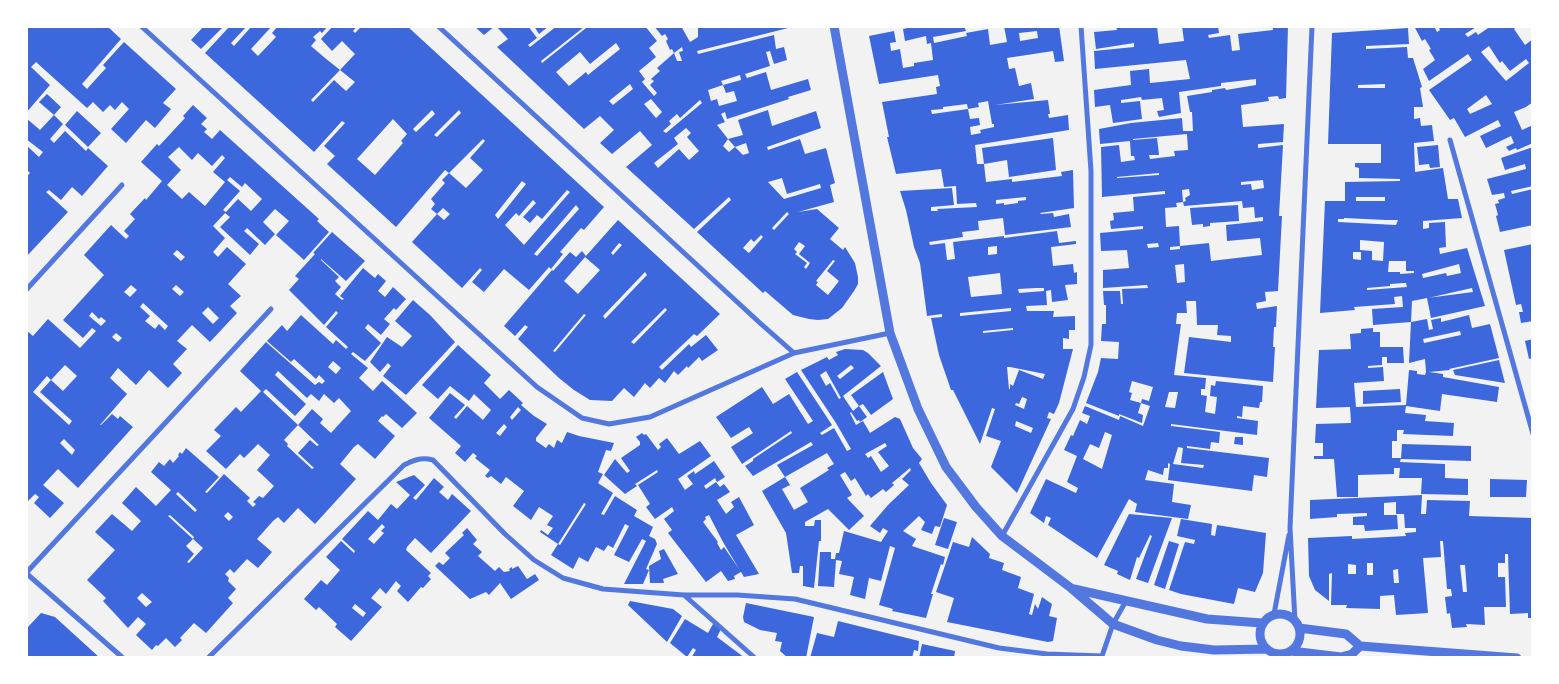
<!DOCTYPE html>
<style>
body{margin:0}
#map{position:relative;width:1559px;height:684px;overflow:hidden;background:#f2f2f2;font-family:"Work Sans",sans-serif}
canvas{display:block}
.frame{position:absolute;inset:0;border:28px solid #fff;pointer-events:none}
</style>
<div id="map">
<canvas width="1559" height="684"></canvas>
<div class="frame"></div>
</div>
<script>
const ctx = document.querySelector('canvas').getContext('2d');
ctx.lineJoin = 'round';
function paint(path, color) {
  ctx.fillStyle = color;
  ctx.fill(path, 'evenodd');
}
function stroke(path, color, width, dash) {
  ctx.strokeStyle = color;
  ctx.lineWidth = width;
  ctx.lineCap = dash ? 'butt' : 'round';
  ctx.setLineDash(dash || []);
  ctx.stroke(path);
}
const building = new Path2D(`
 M26,26H107L121,39L82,84L87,89L106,68L103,65L124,42L176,89L163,103L171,109L155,128L146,120L126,143L111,129L129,109L122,102L115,110L110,105L103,112L93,102L87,108L36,62L31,67L50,85L26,113Z
 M204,26H224L201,49L191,40Z
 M230,26H247L231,43L234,46L252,26H272L251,49L258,56L276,37L272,33L278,26H328L322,33L320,31L313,37L316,40L311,46L325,58L340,70L311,100L313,102L334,80L346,91L355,82L340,70L355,54L342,41L332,51L321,39L333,26H357L353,31L355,33L362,26H407L604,207L584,230L581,228L560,252L563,254L551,269L549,267L529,290L504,269L484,292L472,282L482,270L480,268L462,288L412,242L437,214L444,220L450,214L443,208L437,214L431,209L435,204L431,199L445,183L442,180L449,173L466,188L483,170L470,158L485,141L483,139L449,173L445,170L396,227L327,164L335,156L324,146L345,123L342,121L314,152L205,53ZM432,110L435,114L416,132L413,129ZM459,110L461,113L437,137L434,135ZM393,119L407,134L401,141L403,143L375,175L357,159ZM522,181L526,184L498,219L495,215ZM567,190L570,192L524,245L505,225L516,213L519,216L533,200L536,203L523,217L530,223L537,215L542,219ZM576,205L579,209L537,256L534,254Z
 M474,26H495L484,35Z
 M496,26H528L537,38L528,45L530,47L557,26H645L657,41L649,48L656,57L639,71L645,79L642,82L654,96L657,93L650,85L654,81L651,79L660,71L657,68L674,53L677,61H682L679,52L683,51L682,47L674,53L672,49L670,50L666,41L668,39L665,34L662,36L654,26H681L690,42L698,37V26H796L697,51L698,54L774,35L776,49L784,47L787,60L774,64L770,51L766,52L770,66L745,74L747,78L766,72L771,90L808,79L811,90L788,97L789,99L727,119L725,112L721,114L725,122L717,125L728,139L723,146L729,152L735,147L728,139L743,135L738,120L768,110L772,126L816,111L821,128L767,147L768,150L800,139L805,154L826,148L835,183L830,185L834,202L798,212L817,209L839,228L830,239L843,250L845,247L855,263L858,277V284L854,291L842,308L828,319L818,320L809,319L793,315L765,291L763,293L697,232L731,200L729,197L694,229L626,167L652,145L640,131L612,154L600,143L614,130L600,116L584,129L497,47L508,39ZM584,27L586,28L542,63L541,61ZM616,43L620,49L588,75L586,72L569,86L556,72L580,52L590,64ZM740,75L741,80L723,85L726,93L734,91L737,101L719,106L717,99L711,101L708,90L723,85L721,81ZM630,84L633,89L613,105L609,101ZM651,99L662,112L656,118L644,104ZM700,100L702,103L666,133L663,131L671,124L669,121L677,114L680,118ZM686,128L691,133L687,137L699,151L689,160L679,149L658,168L654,163L678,144L674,138ZM746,143L749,153L743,155L735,147ZM782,178L787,194L820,184L821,188L784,199L768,182ZM787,212L789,214L774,230L772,228ZM761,235L763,237L749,253L743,248L751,239L754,242ZM799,242L805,246L799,254L810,263L806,269L804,267L807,263L795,254L797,252L794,249ZM833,260L835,261L827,271L839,281L828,295L816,285L818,282L816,281Z
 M534,26H549L539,34Z
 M917,26H964L966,31L933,37L934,43L967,36L966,33L988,29L990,45L1007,42L1004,26H1059L1064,61L1055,62L1053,51L1007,58L1009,69L1015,68L1019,86L1031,83L1034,99L995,105L1048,100L1050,114H1048L1049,118L1068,115L1069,130L975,145L977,164H984L986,182L1012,179V182L1062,176L1061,172L1073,170L1074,208L1040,213L1041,214L1053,213L1054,217L1069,214L1071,227L1005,235L1003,218L978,221L979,230L962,232L963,237L929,242L930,245L945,243L947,260L955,259L953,242L1004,236V238L1057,231L1059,243L1076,241V244L1051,247L1053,266L1073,264L1074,273L1077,272V284L1065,285L1068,300L1052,302L1051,290L1046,291L1047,305L1026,306L1027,311H1054L1053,317L1075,316V330H1069V339L1063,338V349H1073L1059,403L1054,414L1049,412L1047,418L1051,419L1017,493L991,467L1001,441L986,436L995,409L992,408L980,444L953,390H951L939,355L931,318L942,317V314L927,316L920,263L914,247L906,210L900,191L952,188L954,205L931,207V211H938L937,209L977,207L976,203L957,204L956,186L944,187L941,169L896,174L887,137H889L882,102L937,94L936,87L940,86L938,75L879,84L869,36L894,31L896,42L890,43L891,51L900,49L903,68L914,66V63L933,60L931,43L927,44L926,36L905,41L903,29ZM1037,31L1038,38L1020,41L1019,33ZM988,101L992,124H994V127L980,130L981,133L971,135L970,127L980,125L979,118L970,119L968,109L932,114L931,110L943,109V107L967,104L968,109L979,107L978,103ZM1026,197V200L1018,201V203L1004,205V203L996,204V200ZM997,246V254L988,255V247ZM1000,273L1002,294L971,297L968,277ZM1036,288H1044V291L1019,293L1018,289ZM1011,308V311L960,316V313ZM1013,328V330L983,333V331ZM1007,367H1010L1045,374L1043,379L1019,370L1013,386L1010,384V389H1009ZM1022,397L1027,399L1024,409L1015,405L1016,403L1019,404ZM1016,421L1033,428L1031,433L1015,426Z
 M1116,26H1157L1159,44L1184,41L1182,26H1218L1219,33L1208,35L1209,38L1230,35L1232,51L1240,50L1238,34L1273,30L1272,26H1288L1286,98L1279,99L1278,96L1268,97L1269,101L1241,105L1243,127L1284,124L1283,142L1258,144V148L1283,145L1279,216H1282L1278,291L1265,292L1266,301L1256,303L1257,309L1277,306L1276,327H1274L1273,347H1275L1273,382L1184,373L1189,337L1231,342V336L1217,335L1218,325H1197L1196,301H1186L1187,313H1177L1176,324H1181L1174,375L1206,378L1205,389H1201V395L1207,396L1205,412L1215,414L1217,397L1210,396L1211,385L1215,386L1216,381L1263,386L1262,402H1260L1259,408L1243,406L1242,417L1237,416V418L1258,421L1257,435L1171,424V426L1220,432L1219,443L1211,442L1210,449L1187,446V448L1269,458L1267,477L1254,475L1252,491L1168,480L1170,464L1168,463V468H1164L1163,475L1148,470L1145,480L1174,484L1172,502L1191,505L1188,519L1135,512L1137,504L1129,499L1097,558L1048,525L1051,518L1046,516L1044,523L1030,513L1046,479L1076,493L1078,488L1067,482L1077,456L1064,450L1071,435L1073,436L1080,420L1087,424L1090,416L1082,413L1085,406L1119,420L1120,416L1143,426L1150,406L1141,403L1142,399L1149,401L1153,387L1132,381L1129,392L1132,393L1130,400L1141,403L1138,413L1143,415L1142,423L1119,414V416L1086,403L1098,372L1101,358L1118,359L1119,342L1101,341L1102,324H1106V305H1104L1103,291H1120L1121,304H1123L1122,289L1148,288L1147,285L1103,288V270L1129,268L1127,250L1101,251L1100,233L1143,229V226L1111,229L1110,221L1114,220L1113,213L1134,211L1133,197L1165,194V191L1102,197L1101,147L1119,145L1121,162L1135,160L1134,156H1131L1130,141L1100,144L1099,129L1131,123L1182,118L1183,131H1193L1192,112H1190L1187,96L1212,92V90L1225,88L1226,90L1256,85V79L1221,83V86L1179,92L1181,113L1159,117L1157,111L1164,110L1162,98L1142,100L1141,97L1121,100V103L1140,101L1142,119L1113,123L1110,105L1095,107L1094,90L1131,85L1130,71L1149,69L1150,83L1190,79L1186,60L1095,69L1094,51L1134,47V43L1096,49L1094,32L1117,30ZM1187,134L1188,150L1174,151L1175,156L1150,159L1149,155H1159L1157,138L1133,140V139ZM1159,173V175L1117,178V177ZM1263,180L1264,188L1252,190L1251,184L1241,185V182ZM1189,189L1190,195L1185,198L1186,201L1183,202L1184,206L1242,201L1243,208L1254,207L1255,218L1263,217V221L1226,225L1227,241L1260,238L1262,255L1211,261L1209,243L1180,246V249L1170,250V247L1180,246L1179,226L1166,227L1165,208L1177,207L1176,203L1183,202L1182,190ZM1158,243L1159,247L1148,248L1147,244ZM1184,264L1185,282L1177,283L1175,265ZM1169,392H1178L1175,408L1165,407ZM1105,432L1112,435L1102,469L1083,459L1090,444L1099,448ZM1178,447L1183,448L1181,463L1204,465L1203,468L1173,464Z
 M1414,26H1434L1437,32L1440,30L1438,26H1478L1465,34L1468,37L1476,32L1478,35L1491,26H1518L1514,29L1525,45L1533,39V102L1526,107L1514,112L1522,130L1533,125V143L1517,150L1516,148L1509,151L1506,147L1514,143L1511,136L1486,148L1480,136L1501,126L1498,120L1465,137L1454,118L1450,120L1429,90L1472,60L1468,54L1429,81L1423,69L1435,60L1429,50L1431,49L1425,39L1422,41ZM1489,46L1500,63L1502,61L1510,71L1526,59L1529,63L1506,81L1481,52ZM1486,95L1492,104L1470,114L1467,109Z
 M1408,28L1409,44L1366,46V49L1407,47L1408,58H1413L1422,87L1420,88L1423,107H1414V119L1420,118L1421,126L1432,125L1434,141L1414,143L1415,172L1443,168L1448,199H1458L1462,218L1423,221V229L1429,228V223L1445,222L1446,247L1439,248L1440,254L1467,248L1485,306L1431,318L1427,298L1412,301L1411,322L1427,319L1429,330L1433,329L1431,320L1441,318V322L1469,315L1472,328L1490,324L1499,358L1449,369L1450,370L1429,372L1443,374V377L1499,387L1497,402L1442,394L1440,411L1406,406L1405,413L1426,415L1425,421L1454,423L1453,436L1403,434L1404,430H1397V441H1392V458H1401L1400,462L1445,464V478L1468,479V495L1421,494L1422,478H1399L1400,468H1394V474L1358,475V497H1337L1334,459H1314V456H1323V443H1315L1316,424L1351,423L1350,407L1316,408L1319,350L1351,349L1350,334L1361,333V329L1373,328V332H1380V347H1403L1404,363H1387V357H1382V365L1368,366V368L1383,367L1384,381L1354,383L1356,407L1406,405L1409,370L1417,371V374L1425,375L1426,372L1425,359L1409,363L1411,322L1373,325L1372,309L1403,307L1402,296L1394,297L1395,304L1354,307L1355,310L1320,313L1325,201H1345V182L1400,181V179L1359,178V168L1355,167V163H1381V144H1328L1332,33ZM1385,84V88H1358V85ZM1356,197H1385V201H1356ZM1344,218L1386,220H1398L1396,225L1338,222V219H1344ZM1360,240L1384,242L1383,261L1372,260V251L1360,250ZM1353,252H1361V260L1353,259ZM1389,261H1406V271H1414V273L1400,274V272H1388ZM1459,264L1461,273L1447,276L1446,273L1423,278L1422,274ZM1404,283H1406L1407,287L1367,290V288L1390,286V284ZM1472,288L1473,292L1427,298H1428ZM1460,331L1461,335L1424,343L1423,339Z
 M47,94L61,107L54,115L39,102Z
 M193,105L207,118L201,124L207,129L204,132L212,139L220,130L319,219L317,221L329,232L304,260L276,235L289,221L275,209L263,222L275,234L265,245L247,228L244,231L259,244L250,255L220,227L230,217L225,213L238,199L251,211L262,199L245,183L242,187L230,177L227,180L240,191L223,210L226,212L213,226L225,238L213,252L218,257L227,247L246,264L228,284L241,296L230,306L237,313L210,342L192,325L177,341L187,349L173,364L182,373L168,388L149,370L136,385L118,368L110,378L127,394L100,425H101L112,414L118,419L120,416L133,427L78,488L58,469L43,485L64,503L50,518L34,503L39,497L35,494L26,503V330L33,336L48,319L80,348L96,331L92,328L83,338L63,320L104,275L84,255L111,225L126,239L129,236L124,231L135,219L130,214L145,198L146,200L162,181L141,162L157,144L159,146L185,118L183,116ZM179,147L192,160L198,153L212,166L222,155L225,158L213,172L225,182L205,206L189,192L182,199L167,185L181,170L168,157ZM177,250L185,257L181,261L173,254ZM131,285L137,290L130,297L124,292ZM176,285L184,292L180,296L172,289ZM143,303L168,326L165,330L159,324L155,329L145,321L150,316L140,307ZM208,307L219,318L213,324L202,313ZM92,312L99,319L101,317L106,321L101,326L89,316ZM116,333L122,338L118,342L112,337ZM65,365L77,376L63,391L51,380L40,392L72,421L69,425L33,392L47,376L51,380ZM64,439L75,450L72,455L60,443Z
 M77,111L101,133L88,147L65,125Z
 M54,115L63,124L50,139L54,143L65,131L86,151L88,148L108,166L82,196L72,187L61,200L49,190L46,192L68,212L26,257V175L27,176L30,173L26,169V145L39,157L43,152L26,139V118L40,130Z
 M1053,138L1056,170L1009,177L1007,160L984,164L982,148Z
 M1438,145L1440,167L1430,168L1429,164L1419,165L1417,147Z
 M1533,147V186L1511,191L1512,194L1533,189V225L1500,232L1496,216L1498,215L1495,204L1499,203L1498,200L1505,198L1504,193L1492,195L1487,179L1526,169L1525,164L1505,170L1501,158Z
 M1238,205L1239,221L1210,223V226L1203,227V224L1192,225L1190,208Z
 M618,220L720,314L697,336L694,334L659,367L662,370L689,344L691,347L706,335L718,350L702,361L699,357L688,368L687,366L678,375L674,371L665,383L659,378L650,388L645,383L634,397L624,388L612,401L590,400L574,390L559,378L518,339L528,327L525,325L515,336L504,326L552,270L553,271L570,252L576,257L582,251L586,256L564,281L578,294L600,270L585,257ZM619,243L622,245L613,255L611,253ZM645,272L647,275L605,319L603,316ZM665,308L667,310L634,344L631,342ZM584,314L586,315L555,352L553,351Z
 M332,232L365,261L346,281L321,259V260L339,277L335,281L341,287L335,294L342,300L344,299L340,296L363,268L375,278L378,274L386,281L378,291L385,297L393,287L406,299L396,310L394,308L384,319L390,324L381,335L368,324L365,328L381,343L365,361L353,352L351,354L368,368L359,378L373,391L382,381L417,413L402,428L386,414L383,417L382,416L378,421L395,436L375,459L358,444L354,447L340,464L356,479L315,524L298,508L284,523L278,517L273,521L257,539L272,552L258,568L247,559L234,573L230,569L225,574L229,578L228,581L236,589L228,598L233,603L206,633L194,623L180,638L182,640L175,647L166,638L158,646L156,645L152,650L136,635L146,624L138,617L128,628L103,601L106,598L87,580L115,550L95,532L112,514L132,531L141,521L122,503L136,487L156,506L171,490L151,472L159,462L164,466L170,459L173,463L179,456L178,455L180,452L182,454L186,448L219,477L205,492L207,493L224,474L250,498L247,501L253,507L256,504L253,502L259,496L263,498L274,486L257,470L270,455L258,444L244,458L240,454L226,469L206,451L221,436L214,430L236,407L241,412L261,391L240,371L266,342L315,385L319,382L322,384L325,381L319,375L316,379L294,359L291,362L267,341L282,325L287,331L301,315L333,344L336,340L346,349L348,347L326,327L338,313L336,311L324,325L289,290L299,279L295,276L315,254L313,253ZM333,361L341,368L336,374L328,367ZM278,371L307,398L311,394L319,401L324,394L334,403L339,398L351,411L331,433L320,423L323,419L312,409L298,425L319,445L317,446L310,440L298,453L314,468L312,469L287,446L288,444L284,440L298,425L263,392L266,389L295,416L306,404L275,375ZM178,492L197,510L195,512L176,494ZM228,512L233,517L229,521L224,516ZM170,515L194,537L193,539L203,548L189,563L187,562L194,554L186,546L193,539L168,516ZM142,593L152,602L146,607L137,598Z
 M1533,244V321L1521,323L1519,312H1523L1521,304L1516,305L1504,250Z
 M413,300L430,315L455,342L406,395L383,376L391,366L388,363L380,372L370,362L387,337L402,347L412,336L395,321Z
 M1533,339V358L1529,359L1525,341Z
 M458,345L491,375L484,383L500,399L509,390L523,403L521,405L534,416L547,424L536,438V441L546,448L549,444L554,448L557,440L562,443L567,432L579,436L614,443L611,451L606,450L598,472L603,474L598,483L613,493L601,514L604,515L615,496L637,510L634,516L653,527L649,536L655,539L657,544L646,569L649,570L643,584H624L646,541L642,539L629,562L614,555L629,526L625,524L613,548L608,545L604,551L596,547L588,562L579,557L573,569L551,555L558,544L560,545L586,504L584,503L558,544L540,532L541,530L548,535L553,528L547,525L553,516L539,507L531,520L513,506L524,491L506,477L501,484L491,476L488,478L485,476L490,470L475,458L477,456L473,453L465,462L455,453L461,446L429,418L450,393L465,405L454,417L456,419L467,406L483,420L491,410L474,394L469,401L450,386L438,399L422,385ZM518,407L521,410L512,420L510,417ZM504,424L507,427L500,436L496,433Z
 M845,349L863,350L868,353L881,366L843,396L853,411L859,406L867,417L860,422L859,420L857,421L851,412L850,413L856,425L863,421L870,433L895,417L900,419L913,448L922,459L919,463L931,483L947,505L940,527L935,526L932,534L921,530L925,522L919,516L903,531L916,539L912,546L945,557L943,565L941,564L931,594H933L926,618L892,611L893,609L879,605L895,548L890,546L881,581L869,578L865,599L850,595L854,577L839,574L842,561L836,560L834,587L818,586L820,552H831V559H835L836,553H839L844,531L881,542L888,531L883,528L880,533L870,526L888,505L909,485L902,479L911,470L910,468L892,483L894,485L886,492L883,489L871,498L868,494L866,496L855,478L851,481L845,472L840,475L852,495L847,498L864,516L849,530L828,509L805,522V526H814L815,520H821V541H819L814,588L803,586V566H800L799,573H792L786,533L762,491L785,477L790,485L782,489L794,510L808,502L800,488L829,470L827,468L834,464L827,453L785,477L777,465L813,445L811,442L753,476L745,466L753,461V459L792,433L791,431L742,464L731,447L753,433L749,427L731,438L716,417L762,387L773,404L789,394L808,424L813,421L785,379L797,372L832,425L820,433L822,435L834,428L847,451L851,449L836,423L801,370L827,357L829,360L838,355L836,352ZM851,365L854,368L840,379L837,376ZM826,371L841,398L839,399L830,383L826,386L820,375ZM885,443L887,446L878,452L889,466L881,472L871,456L868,458L865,454Z
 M1499,360L1505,383L1455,375L1453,370Z
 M883,372L893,399L871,415L863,404L859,406L851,395Z
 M1400,389L1401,402L1363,404V391Z
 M642,433L644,435L646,434L658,450L661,447L659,444L667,438L679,454L700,441L711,456L678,479L685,490L693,484L687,476L694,471L695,474L714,461L725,477L717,482L715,478L704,486L706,489L716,482L720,487L724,484L730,492L717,500L726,514L734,507L731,502L739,497L754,525L736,535L759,574L744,577L741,572L734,576L735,579L728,581L721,571L706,582L668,533L672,530L664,519L674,511L672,507L655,519L646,507L650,504L638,485L658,472L657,470L635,484L637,486L625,494L604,475L615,459L627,473L630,471L621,458L640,445V442L636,437ZM709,515L723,542L739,569L724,547L721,550L717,543L718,542L703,522L706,519L705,517Z
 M1235,437H1243V445L1234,444Z
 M1402,444L1471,446V461L1401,459Z
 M414,475L425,485L413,498L416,500L434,478L444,487L439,492L448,500L452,494L471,511L431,553L415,538L407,547L406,550L431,573L428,576L431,579L423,588L421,587L408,602L397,591L401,586L396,581L386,594L380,588L371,598L382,607L351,641L335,627L337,624L319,607L316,610L304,599L321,580L327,585L340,570L326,557L341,541L354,553L355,551L342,539L368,511L378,520L391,504L397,509L410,495L396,482ZM382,524L385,527L381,531L384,533L374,544L368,539ZM355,604L366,613L363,617L352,608Z
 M1490,479L1527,480L1526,497H1490Z
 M1422,495L1421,514H1426L1427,500L1470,501L1469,516L1533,518V618H1528V613L1510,614L1508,554H1505V563H1498V577H1505L1506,607H1484L1485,625L1466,624L1467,627L1452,628L1450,613L1447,614L1445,597L1452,596L1451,589H1447L1443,541H1440L1441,557L1423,558L1428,613L1396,615L1394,595L1380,596V609L1346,608L1347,605H1331L1332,573L1329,574V601L1315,590L1309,576L1308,538L1352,536V539L1406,536L1405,533L1416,532V528H1405L1404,514H1396V502L1384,503V515H1397L1398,529L1365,531L1364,525H1353V517L1367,516V513L1337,514V517L1310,519V500ZM1367,563H1373V575H1367ZM1348,564L1356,565V574H1348ZM1460,565H1465L1467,592H1463ZM1398,569L1399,583H1394L1393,570Z
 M1129,514L1172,518L1148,583L1136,579L1152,536L1150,535L1139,558L1137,557L1130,580L1117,574L1118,571L1104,565Z
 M944,518L957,522L948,549L935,545Z
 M1181,519L1212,524L1211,535L1215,536L1217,525L1266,533L1263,573L1255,592L1238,588L1234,604L1181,594L1169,590L1185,542L1194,544L1195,540L1177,536Z
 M467,528L477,540L473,544L482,552L478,556L495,571L499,567L504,572L510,571L509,569L512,567V569L518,566L527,579L535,574L539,580L511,599L500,583L489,595L486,592L470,599L435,566L439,562L443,565L450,558L445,553L464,535L462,533Z
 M972,537L990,554L989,558L1004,563L1002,570L1021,577L1018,588L1034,594L1029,614L1032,615L1035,604L1038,609L1042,597L1052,604L1049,616L1057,618L1053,641L1048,642L947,622L954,598L936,592L953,542L969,547Z
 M1169,541L1179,544L1165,589L1154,585Z
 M664,549L678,574L663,579L664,583H650L649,566L661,559L659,551Z
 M630,601L673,609L682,616L667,642L628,605Z
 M746,603L814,617L806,658H788L780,651L782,642L775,641L777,633L760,630L744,622L743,617Z
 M41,613L55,617L100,658H26V625L28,627Z
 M685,619L708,633L713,624L721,629L717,637L745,658H691L696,650L693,648L687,657L670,643Z
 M838,621L919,641L918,651L914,650L912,658H874L871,656L870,658H810L817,633L834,637Z
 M922,644L955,651L954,658H919Z`);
const minor = new Path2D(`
 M141,26L537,387L582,418L609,424L650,417L794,353L890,333
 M438,26L760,323L794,353
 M1450,140L1533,434
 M26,290L122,185
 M1002,536L1073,409L1084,377L1091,345V171L1081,26
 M26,573L271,309
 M26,573L123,658
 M684,595L755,658
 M1274,614L1289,535
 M1295,621L1290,528L1312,26
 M208,658L404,465C414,460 421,457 433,460L505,534L534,560L563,578L603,589L684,595H737L795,599L999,648L1047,654L1102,656L1113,624L1126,601`);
const tertiary = new Path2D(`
 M834,26L890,333L918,409L946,467L976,507L1002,536L1071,588L1113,624L1157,640L1181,646L1214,650L1267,649
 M1074,589L1207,619L1262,623
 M1260 634a20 20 0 1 1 40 0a20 20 0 1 1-40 0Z
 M1299,628L1346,634L1360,646L1517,658
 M1291,651L1341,657L1352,654L1360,646`);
paint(building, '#3d67dc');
stroke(minor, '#5277de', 5);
stroke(tertiary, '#5277de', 9);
</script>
